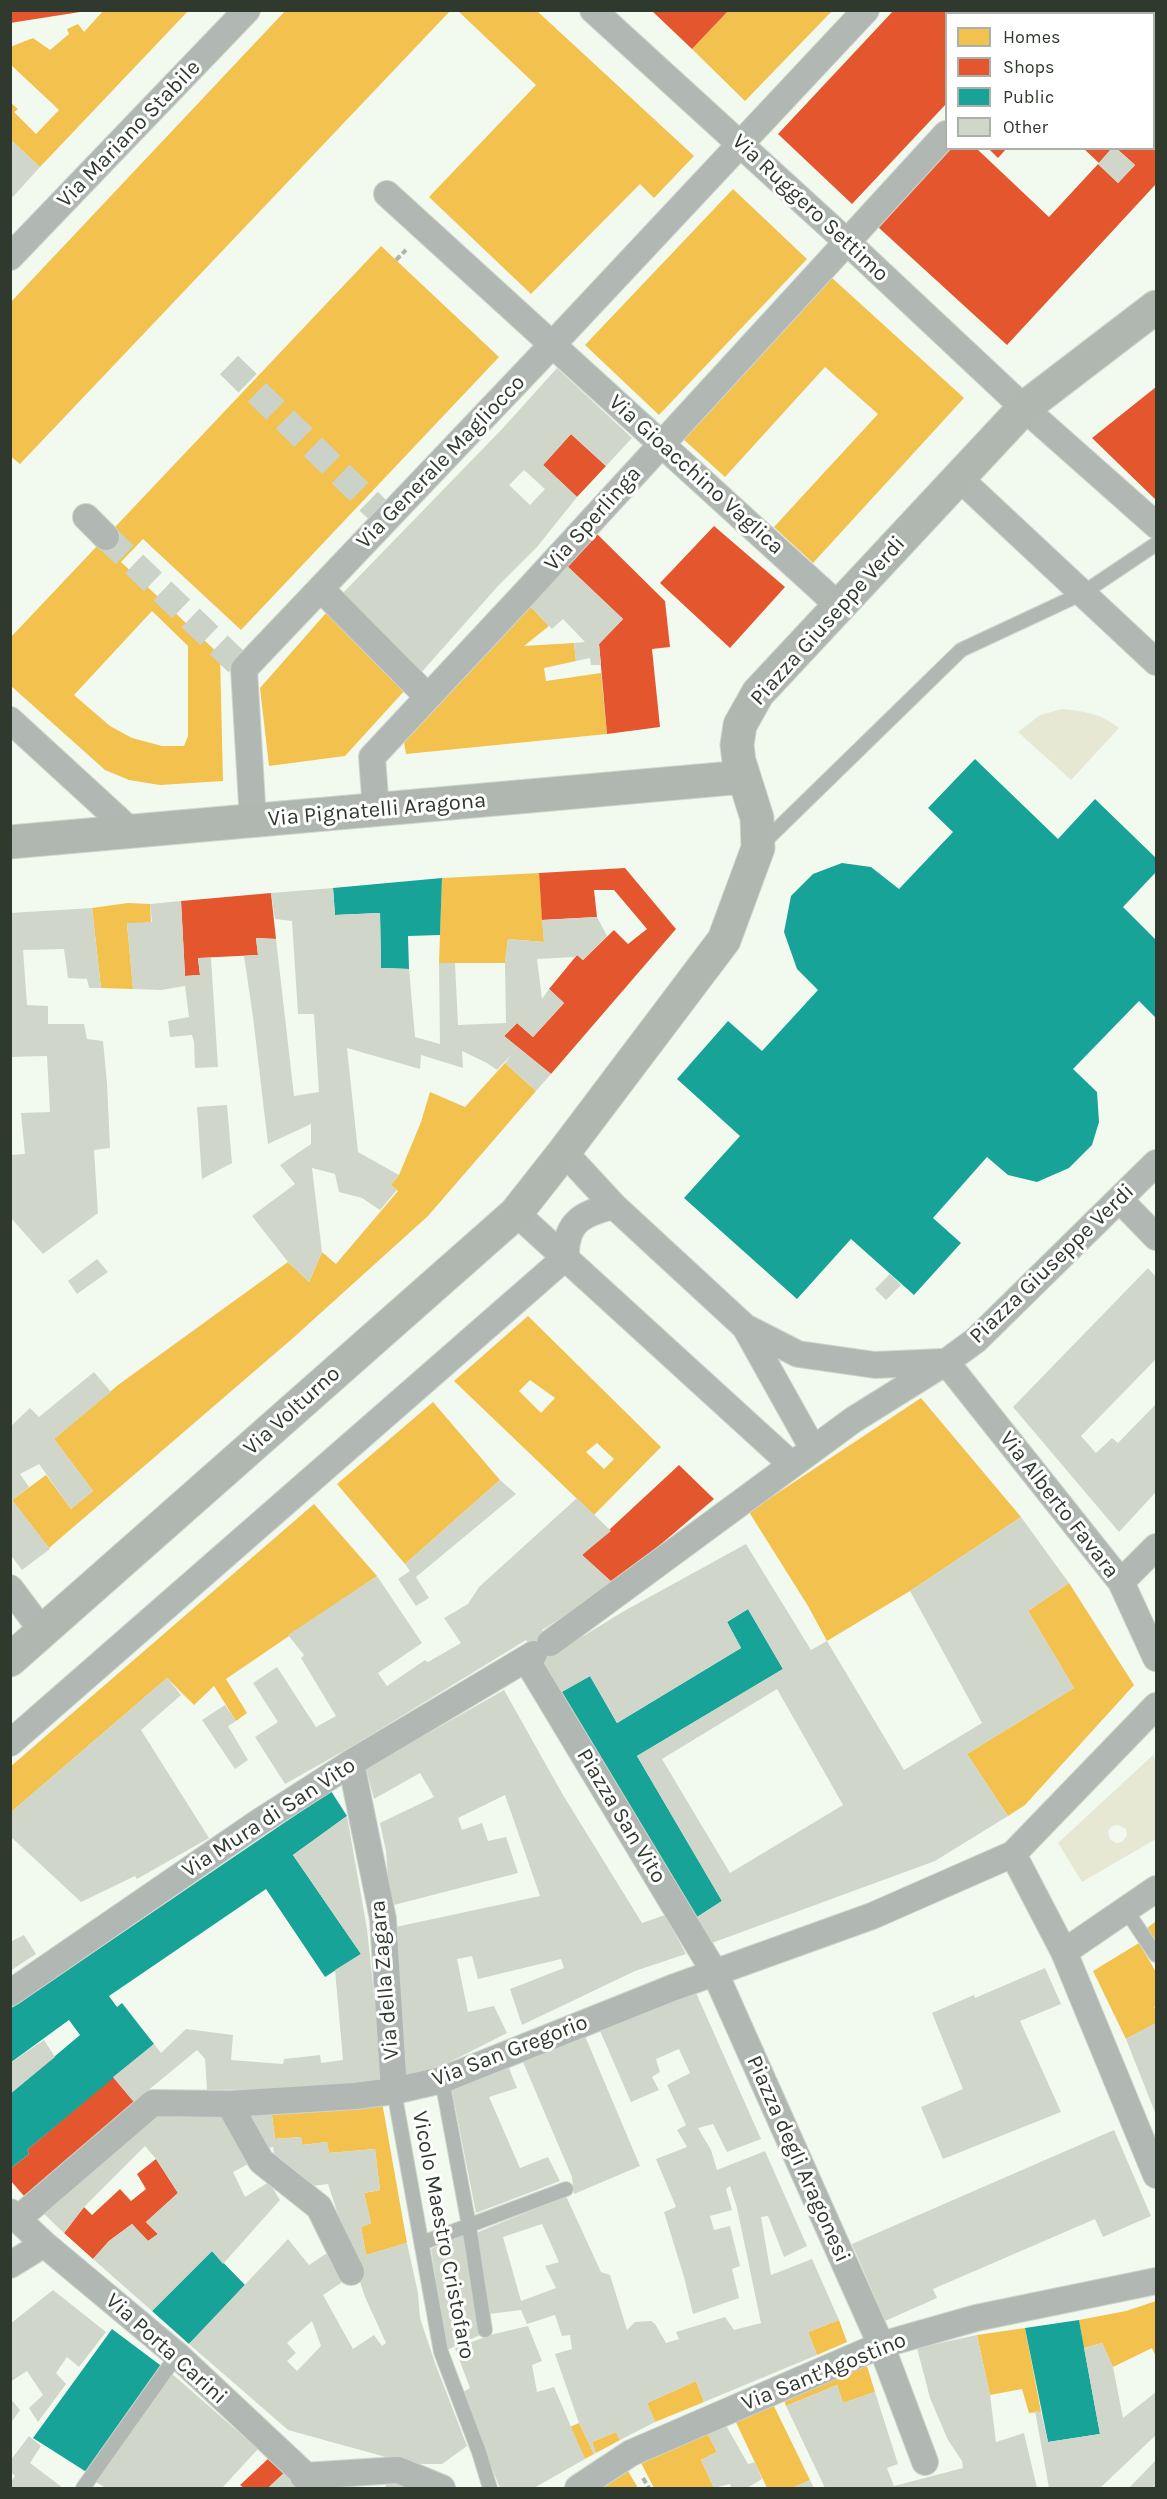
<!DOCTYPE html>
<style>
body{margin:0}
#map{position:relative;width:1167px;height:2499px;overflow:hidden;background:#f2faf0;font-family:Karla,sans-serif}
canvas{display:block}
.frame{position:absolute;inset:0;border:12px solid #30392e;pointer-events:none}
.legend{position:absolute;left:945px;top:12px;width:210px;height:138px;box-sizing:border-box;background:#fff;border:2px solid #acb0ab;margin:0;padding:8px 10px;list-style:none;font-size:18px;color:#30392e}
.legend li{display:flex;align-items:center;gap:12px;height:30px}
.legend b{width:30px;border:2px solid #acb0ab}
</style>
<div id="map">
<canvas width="1167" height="2499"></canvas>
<div class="frame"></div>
<ul class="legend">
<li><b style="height:16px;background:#f2c14e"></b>Homes</li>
<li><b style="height:16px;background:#e4572e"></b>Shops</li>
<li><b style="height:16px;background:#17a398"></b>Public</li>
<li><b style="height:16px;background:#d0d6ca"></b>Other</li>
</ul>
</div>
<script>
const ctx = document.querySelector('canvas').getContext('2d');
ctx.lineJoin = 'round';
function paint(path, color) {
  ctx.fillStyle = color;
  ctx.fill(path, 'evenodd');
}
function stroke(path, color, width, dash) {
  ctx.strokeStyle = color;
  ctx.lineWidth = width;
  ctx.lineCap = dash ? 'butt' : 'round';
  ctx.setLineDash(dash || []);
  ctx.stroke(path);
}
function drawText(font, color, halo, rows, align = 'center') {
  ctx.font = font + ' Karla,sans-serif';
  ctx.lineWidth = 6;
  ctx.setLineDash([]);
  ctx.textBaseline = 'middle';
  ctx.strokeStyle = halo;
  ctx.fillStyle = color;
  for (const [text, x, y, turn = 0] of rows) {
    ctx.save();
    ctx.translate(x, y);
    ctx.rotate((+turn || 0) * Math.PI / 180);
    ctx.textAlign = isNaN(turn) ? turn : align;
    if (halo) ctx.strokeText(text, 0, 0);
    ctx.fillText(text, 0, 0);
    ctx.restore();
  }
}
const green = new Path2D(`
 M1062,709C1084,711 1102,714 1119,728L1071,780L1018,732L1040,715Z
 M1153,1755L1156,1762V1839L1082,1882L1058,1843ZM1118,1825L1126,1829L1127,1835L1122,1842L1116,1843L1110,1839L1108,1831L1112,1826Z`);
const homes = new Path2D(`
 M104,10H189L40,167L10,139V102L18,109L14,112L36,134L59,110L10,64V47L33,38L50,50L69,34L67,29L78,24L84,32Z
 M286,10H451L20,464L10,456V303Z
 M457,10H536L694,156L654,198L640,184L531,294L429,197L536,85Z
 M729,10H833L745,101L692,49Z
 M733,189L807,259L659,415L585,345Z
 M381,246L499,357L241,630L143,539L121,562L220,655L223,781L160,785L129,780L105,770L10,685V638ZM152,611L188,646V736L184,746H162L132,738L110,726L74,695Z
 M831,277L964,398L813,563L774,527L878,414L825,367L725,477L682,438Z
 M529,605L549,626L524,646L574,643L576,661L544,668L546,681L601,673L607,734L406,754L404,742Z
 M326,613L406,689L345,756L269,766L260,688Z
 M539,873L544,942L508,939L505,963H439L442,878Z
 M128,903L150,904L151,923H127L133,989L101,988L92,908Z
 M505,1063L536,1091L428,1216L293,1338L49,1548L12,1500L46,1475L71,1509L93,1491L54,1439L118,1385L288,1262L309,1282L322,1252L336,1264L398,1191L391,1185L399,1175L421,1122L430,1092L465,1107Z
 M528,1316L661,1447L594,1515L454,1381ZM530,1380L555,1398L541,1413L519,1391ZM597,1443L614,1459L604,1469L586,1452Z
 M921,1398L1021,1517L910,1591L827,1641L808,1606L749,1512Z
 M433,1402L500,1480L405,1564L337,1484Z
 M314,1504L377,1576L226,1679L247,1713L236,1721L214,1686L194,1705L167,1678L10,1813V1767Z
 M1069,1583L1134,1685L1025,1805L1008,1816L967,1754L1074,1688L1028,1611Z
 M1156,1921V1947L1145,1930Z
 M1139,1943L1156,1972V2006L1154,2007L1156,2010V2023L1126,2039L1093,1971Z
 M382,2102L407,2243L366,2255L361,2227L371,2223L364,2193L380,2190L375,2149L329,2153L327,2142L302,2145L301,2137L275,2139L271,2108Z
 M1156,2301V2357L1152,2348L1113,2367L1102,2343L1084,2348L1079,2320L1126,2311Z
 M839,2320L847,2342L817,2355L808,2332Z
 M1025,2328L1041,2412L1029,2413L1022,2389L990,2395L977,2335Z
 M866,2363L875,2392L843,2403L837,2385L786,2406L782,2394Z
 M696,2381L704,2402L655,2422L647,2403Z
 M771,2400L810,2480L795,2487V2488H767L733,2416Z
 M579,2423L594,2454L585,2459L570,2427Z
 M705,2429L717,2452L701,2460L714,2488H654L640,2461Z
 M616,2432L620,2440L596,2453L592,2442Z
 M628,2471L638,2488H596Z`);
const shops = new Path2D(`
 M10,10H80V12L10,23Z
 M651,10H729L692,49Z
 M894,10H1034L1031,14H946V104L852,204L778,134Z
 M1078,10H1156V184L1007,345L878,227L951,148H976L1049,217L1098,164L1118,183L1135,165L1116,148H1154V14H1075Z
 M988,148H1007L998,158Z
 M1083,148H1112L1099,163Z
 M1156,387V500L1092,438Z
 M571,434L606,466L577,497L543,465Z
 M714,526L785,587L730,648L660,583Z
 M596,533L665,601L670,647L652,649L660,727L607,734L599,644L623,619L566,565Z
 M625,868L676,929L551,1074L504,1036L517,1023L533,1037L564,1003L549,989L577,955L583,960L614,930L628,944L647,929L614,890H594L597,917L542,920L539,873Z
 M271,893L276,939L256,938L258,955L198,958L200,975L185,976L181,901Z
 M679,1465L714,1499L614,1584L582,1555Z
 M113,2077L134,2102L24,2196L10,2180V2169L29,2154L27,2150Z
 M156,2159L178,2193L146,2222L158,2234L148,2241L132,2224L109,2241L93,2259L64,2233L84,2207L92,2215L120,2189L131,2201L146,2189L137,2174Z
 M270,2457L285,2472L268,2488H244L240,2485Z`);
const public = new Path2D(`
 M975,759L1058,839L1095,799L1156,858V872L1123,907L1156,940V1018L1139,1001L1073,1069L1097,1092L1099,1122L1092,1145L1069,1168L1037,1182L1008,1175L987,1157L933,1218L961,1243L914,1295L851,1239L797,1299L684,1198L740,1136L677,1079L728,1021L762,1051L818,990L797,969L784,932L791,896L813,874L842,863L871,867L899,889L953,832L928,808Z
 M442,878L440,935L408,936L409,969L381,968L380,913L335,915L333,888Z
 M748,1609L783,1669L637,1756L722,1901L694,1919L558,1694L590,1676L617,1723L741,1648L727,1622Z
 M331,1791L347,1816L293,1855L361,1954L325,1977L266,1889L109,1996L117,2007L122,2003L154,2044L27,2150L29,2154L10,2169V2094L80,2035L69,2020L10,2063V2009Z
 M212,2251L245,2285L189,2344L152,2311Z
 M1079,2320L1100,2434L1048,2442L1025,2328Z
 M112,2329L164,2368L88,2473L33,2438Z`);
const building = new Path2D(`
 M10,139L40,167L10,200Z
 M1112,148H1116L1135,165L1118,183L1098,164Z
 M557,368L632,438L606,466L571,434L543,465L577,497L537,547L498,586L420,674L341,595L503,428ZM524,470L545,489L530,505L509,485Z
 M566,565L623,619L599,644L601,665H591L590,658L576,661L574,643L585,642L563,619L552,629L529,605Z
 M333,888L335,915L380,913L381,968L409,969L415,1037L440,1044L439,963H455L458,1025L506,1023L505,963L508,939L544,942L542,920L597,917L607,936L583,960L577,955L575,957L537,959L542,999L549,989L564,1003L533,1037L517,1023L504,1036L551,1074L536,1091L505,1063L512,1054L497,1070L487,1063L462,1051L463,1068L421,1055L420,1069L347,1048L358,1152L399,1175L391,1185L397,1190L380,1210L362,1198L339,1192L335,1174L312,1168L322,1252L309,1282L288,1262L252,1216L295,1184L280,1165L311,1144V1124L268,1144L253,1017L244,956L258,955L256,938L276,939L294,1096L319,1092L314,1014H298L292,921L275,919L271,893Z
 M181,901L185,976L200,975L198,958H211L218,1067L195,1068L194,1042L192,1035L170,1037L168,1021L189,1017L185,986L161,990L133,989L127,923L152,922L150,904Z
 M92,908L101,988H89L87,979L68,978L64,949L23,950L27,1005L48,1006V1024H84L87,1039L103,1041L107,1083L110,1148L94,1150L98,1213L43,1254L10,1217V1155L25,1154L21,1113L50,1112L47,1056L10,1057V913Z
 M227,1105L232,1163L202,1179L197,1107Z
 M97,1259L108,1272L77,1294L68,1281Z
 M1148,1268L1156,1277V1359L1081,1436L1096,1453L1112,1438L1118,1443L1156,1404V1492L1119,1532L1013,1407Z
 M890,1274L901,1285L886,1300L875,1289Z
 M94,1372L111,1392L54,1439L93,1491L71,1509L39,1464L20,1474L29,1487L12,1500L50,1549L22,1570L10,1554V1427L30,1408L39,1417Z
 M500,1480L516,1494L416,1577L429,1598L416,1606L398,1579L410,1571L405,1564Z
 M577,1498L611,1531L582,1555L614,1584L542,1630L556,1653L624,1611L746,1544L811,1650L827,1641L904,1770L982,1723L910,1591L1021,1517L1069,1583L1028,1611L1074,1688L967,1754L1008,1816L935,1861L709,1944L694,1919L722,1901L637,1756L783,1669L748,1609L727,1622L741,1648L617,1723L590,1676L558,1694L526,1640L356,1744L285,1784L255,1737L278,1722L253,1683L277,1667L316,1727L336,1716L301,1658L304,1655L288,1635L377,1576L422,1643L378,1673L387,1686L425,1660L428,1662L461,1643L444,1618L468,1604L479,1587ZM777,1689L843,1805L730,1873L662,1759Z
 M167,1678L181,1695L141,1730L209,1838L137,1879L135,1876L81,1902L10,1836V1813Z
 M504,1690L563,1795L642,1923L665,1915L686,1954L635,1971L522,2025L510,1989L564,1968L561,1959L478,1979L472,1956L457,1959L468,2012L494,2006L507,2033L444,2065L404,2076L391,1928L540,1896L505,1795L458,1818L462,1830L482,1823L488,1841L506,1837L518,1873L390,1906L386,1851L380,1823L434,1797L420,1773L374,1799L365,1765L432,1731Z
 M225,1705L236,1721L228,1726L248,1760L235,1769L202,1720Z
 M347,1816L367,1929L383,2079L315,2089L207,2090L205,2059L197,2050L134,2102L113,2077L154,2044L161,2053L186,2029L233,2035L231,2060L283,2064L284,2059L320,2055L321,2063L343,2060L335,1970L361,1954L293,1855Z
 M24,1935L36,1954L10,1971V1942Z
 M1045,1968L1061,2004L1020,2021L1061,2112L943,2159L921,2107L963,2089L932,2013L974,1995L975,1998Z
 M693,1986L761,2139L727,2152L713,2124L698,2128L711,2150L717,2170L765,2151L807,2246L784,2257L768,2216L761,2217L771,2275L812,2259L839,2320L808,2332L817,2355L704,2402L696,2381L647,2403L655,2422L620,2440L616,2432L592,2442L596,2453L594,2454L579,2423L555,2354L572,2349L570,2335L562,2336L555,2315L527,2324L521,2310L489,2314L476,2233L566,2196L601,2272L610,2275L627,2330L635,2322L651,2321L655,2324L666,2343L679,2339L676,2332L725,2317L734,2330L761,2323L737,2208L730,2186L726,2189L732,2210L710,2216L714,2230L730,2226L740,2266L732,2269L739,2298L693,2314L684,2277L664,2212L676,2207L656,2159L687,2147L677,2130L686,2125L667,2085L690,2073L679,2049L656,2059L660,2072L652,2077L659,2090L631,2102L597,2024ZM542,2224L559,2262L545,2266L556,2288L521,2301L503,2237Z
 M1156,2023V2115L1126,2039Z
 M582,2029L640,2166L574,2194L572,2177L520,2055Z
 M44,2040L55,2057L10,2094V2063Z
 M506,2061L517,2088L489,2097L520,2168L548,2157L560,2181L476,2213L450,2081Z
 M225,2108L256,2160L233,2172L245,2197L269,2182L280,2200L223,2264L212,2251L152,2311L93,2259L109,2241L132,2224L148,2241L158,2234L146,2222L178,2193L156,2159L145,2146L84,2207L64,2233L42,2212L156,2115L160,2117Z
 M271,2108L275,2139L301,2137L302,2145L327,2142L329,2153L375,2149L380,2190L364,2193L371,2223L361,2227L366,2255L407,2243L418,2293L420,2318L435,2363L467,2446L442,2464H411L288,2430L189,2344L288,2239L309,2265L330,2251L347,2279L323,2295L353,2349L374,2335L382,2346L386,2343L365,2297L328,2184L297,2188L295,2171H277L273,2147L260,2150L238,2109ZM312,2321L321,2346L297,2371L287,2361L296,2353L287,2343Z
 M1114,2130L1151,2216L1103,2237L1095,2219L933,2289L937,2298L885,2321L852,2244Z
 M465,2233L480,2335L447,2350L431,2249Z
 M53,2290L106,2332L79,2367L67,2357L56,2373L66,2384L38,2422L29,2408L43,2395L27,2371L10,2382V2324Z
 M528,2326L542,2361L532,2365L537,2392L554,2387L585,2459L534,2488H500L461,2393L470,2388L455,2348L494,2334Z
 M977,2335L990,2395L996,2442L1024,2433L1037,2488H825L786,2406L837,2385L843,2403L875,2392L898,2464L887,2468L894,2486L963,2468L962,2461L948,2440L930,2398L917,2348Z
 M1102,2343L1113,2367L1123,2418L1156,2392V2435L1100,2488H1049L1035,2411L1041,2412L1048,2442L1100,2434L1084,2348Z
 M171,2373L258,2449L222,2488H106L94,2481Z
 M10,2398L20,2410L10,2424Z
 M723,2420L748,2464L755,2462L762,2479L747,2488H731L730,2484L714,2488L701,2460L717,2452L705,2429Z
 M29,2436L41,2446L30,2463L63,2488H10V2483L15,2476L10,2471V2461Z
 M1156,2460V2488H1129Z
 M285,2472L302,2488H268Z
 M390,2480L412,2488H384Z
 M810,2480L814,2488H795V2487Z`);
const streetTunnel = new Path2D(`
 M229,365L387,519
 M106,537L244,669`);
const path = new Path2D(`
 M396,260L406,250
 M643,2478L649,2488`);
const lane = new Path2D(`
 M761,845L961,650L1083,593L1156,544
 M1126,1910L1156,1955
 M442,2080L469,2226L485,2330
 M394,2091L441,2352L479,2452L490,2488
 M422,2243L566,2189
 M83,2488L177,2355`);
const street = new Path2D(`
 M593,10L846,241L1024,408L1156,525
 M1059,14L1062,10
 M387,194L839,606
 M10,257L247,10
 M958,477L1156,662
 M86,517L106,537
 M321,589L428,697
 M10,720L131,831
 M376,810L372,757L528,590L946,134
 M253,821L244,669L552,345L866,10
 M564,1152L614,1206L745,1327L798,1354L875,1365L942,1362
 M1120,1200L1156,1237
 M516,1213L791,1464
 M566,1257C565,1222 583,1213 614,1206
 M745,1327L813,1449
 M946,1362L1121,1582L1156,1658
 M1121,1582L1156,1547
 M10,1588L43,1632
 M550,1643L853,1420L946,1362L976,1340L1156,1163
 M526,1659L715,1973L881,2345L925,2462
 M1156,1706L1013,1854L1064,1952L1156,2175
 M10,1743L566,1257
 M351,1763L383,1919L394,2091
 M1064,1952L1156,1889
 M10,1993L256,1824L351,1763L534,1654
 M229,2104L261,2161L319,2207L351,2272
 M10,2212L44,2244L177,2355L319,2488
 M19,2218L153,2103L229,2104L355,2096L394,2091L442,2080L672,1988L872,1916L1013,1854
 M10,2265L44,2244
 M303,2476L398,2470L442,2488
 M578,2488L631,2453L881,2345L976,2318L1156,2281`);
const secondary = new Path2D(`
 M10,842L744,777
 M10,1660L516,1213L564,1152L724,940L758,848L757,818L739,761L737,745L740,725L758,693L1024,408L1156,307`);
const streetNames = [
 ["Via Mariano Stabile",129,134,-46],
 ["Via Ruggero Settimo",810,208,43],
 ["Via Generale Magliocco",441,462,-46],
 ["Via Gioacchino Vaglica",696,475,42],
 ["Via Sperlinga",593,519,-48],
 ["Piazza Giuseppe Verdi",828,621,-48],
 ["Via Pignatelli Aragona",377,810,-5],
 ["Piazza Giuseppe Verdi",1052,1264,-44],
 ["Via Volturno",292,1411,-42],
 ["Via Alberto Favara",1059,1505,52],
 ["Piazza San Vito",621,1816,59],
 ["Via Mura di San Vito",269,1818,-33],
 ["Via della Zagara",385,1980,-95],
 ["Via San Gregorio",510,2051,-21],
 ["Piazza degli Aragonesi",798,2159,66],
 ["Vicolo Maestro Cristofaro",443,2235,79],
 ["Via Porta Carini",166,2349,42],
 ["Via Sant'Agostino",824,2372,-22]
];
paint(green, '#e6e8d4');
paint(homes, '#f2c14e');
paint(shops, '#e4572e');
paint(public, '#17a398');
paint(building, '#d0d6ca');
stroke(streetTunnel, '#cbd3c9', 26, [26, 13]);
stroke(lane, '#d0d6ce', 16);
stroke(street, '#d0d6ce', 28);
stroke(secondary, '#d0d6ce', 35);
stroke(path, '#aeb3af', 4, [6, 3]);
stroke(lane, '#b1b7b3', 14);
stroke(street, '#b1b7b3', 26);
stroke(secondary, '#b0b6b0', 33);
drawText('22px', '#30392e', '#fff', streetNames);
</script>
